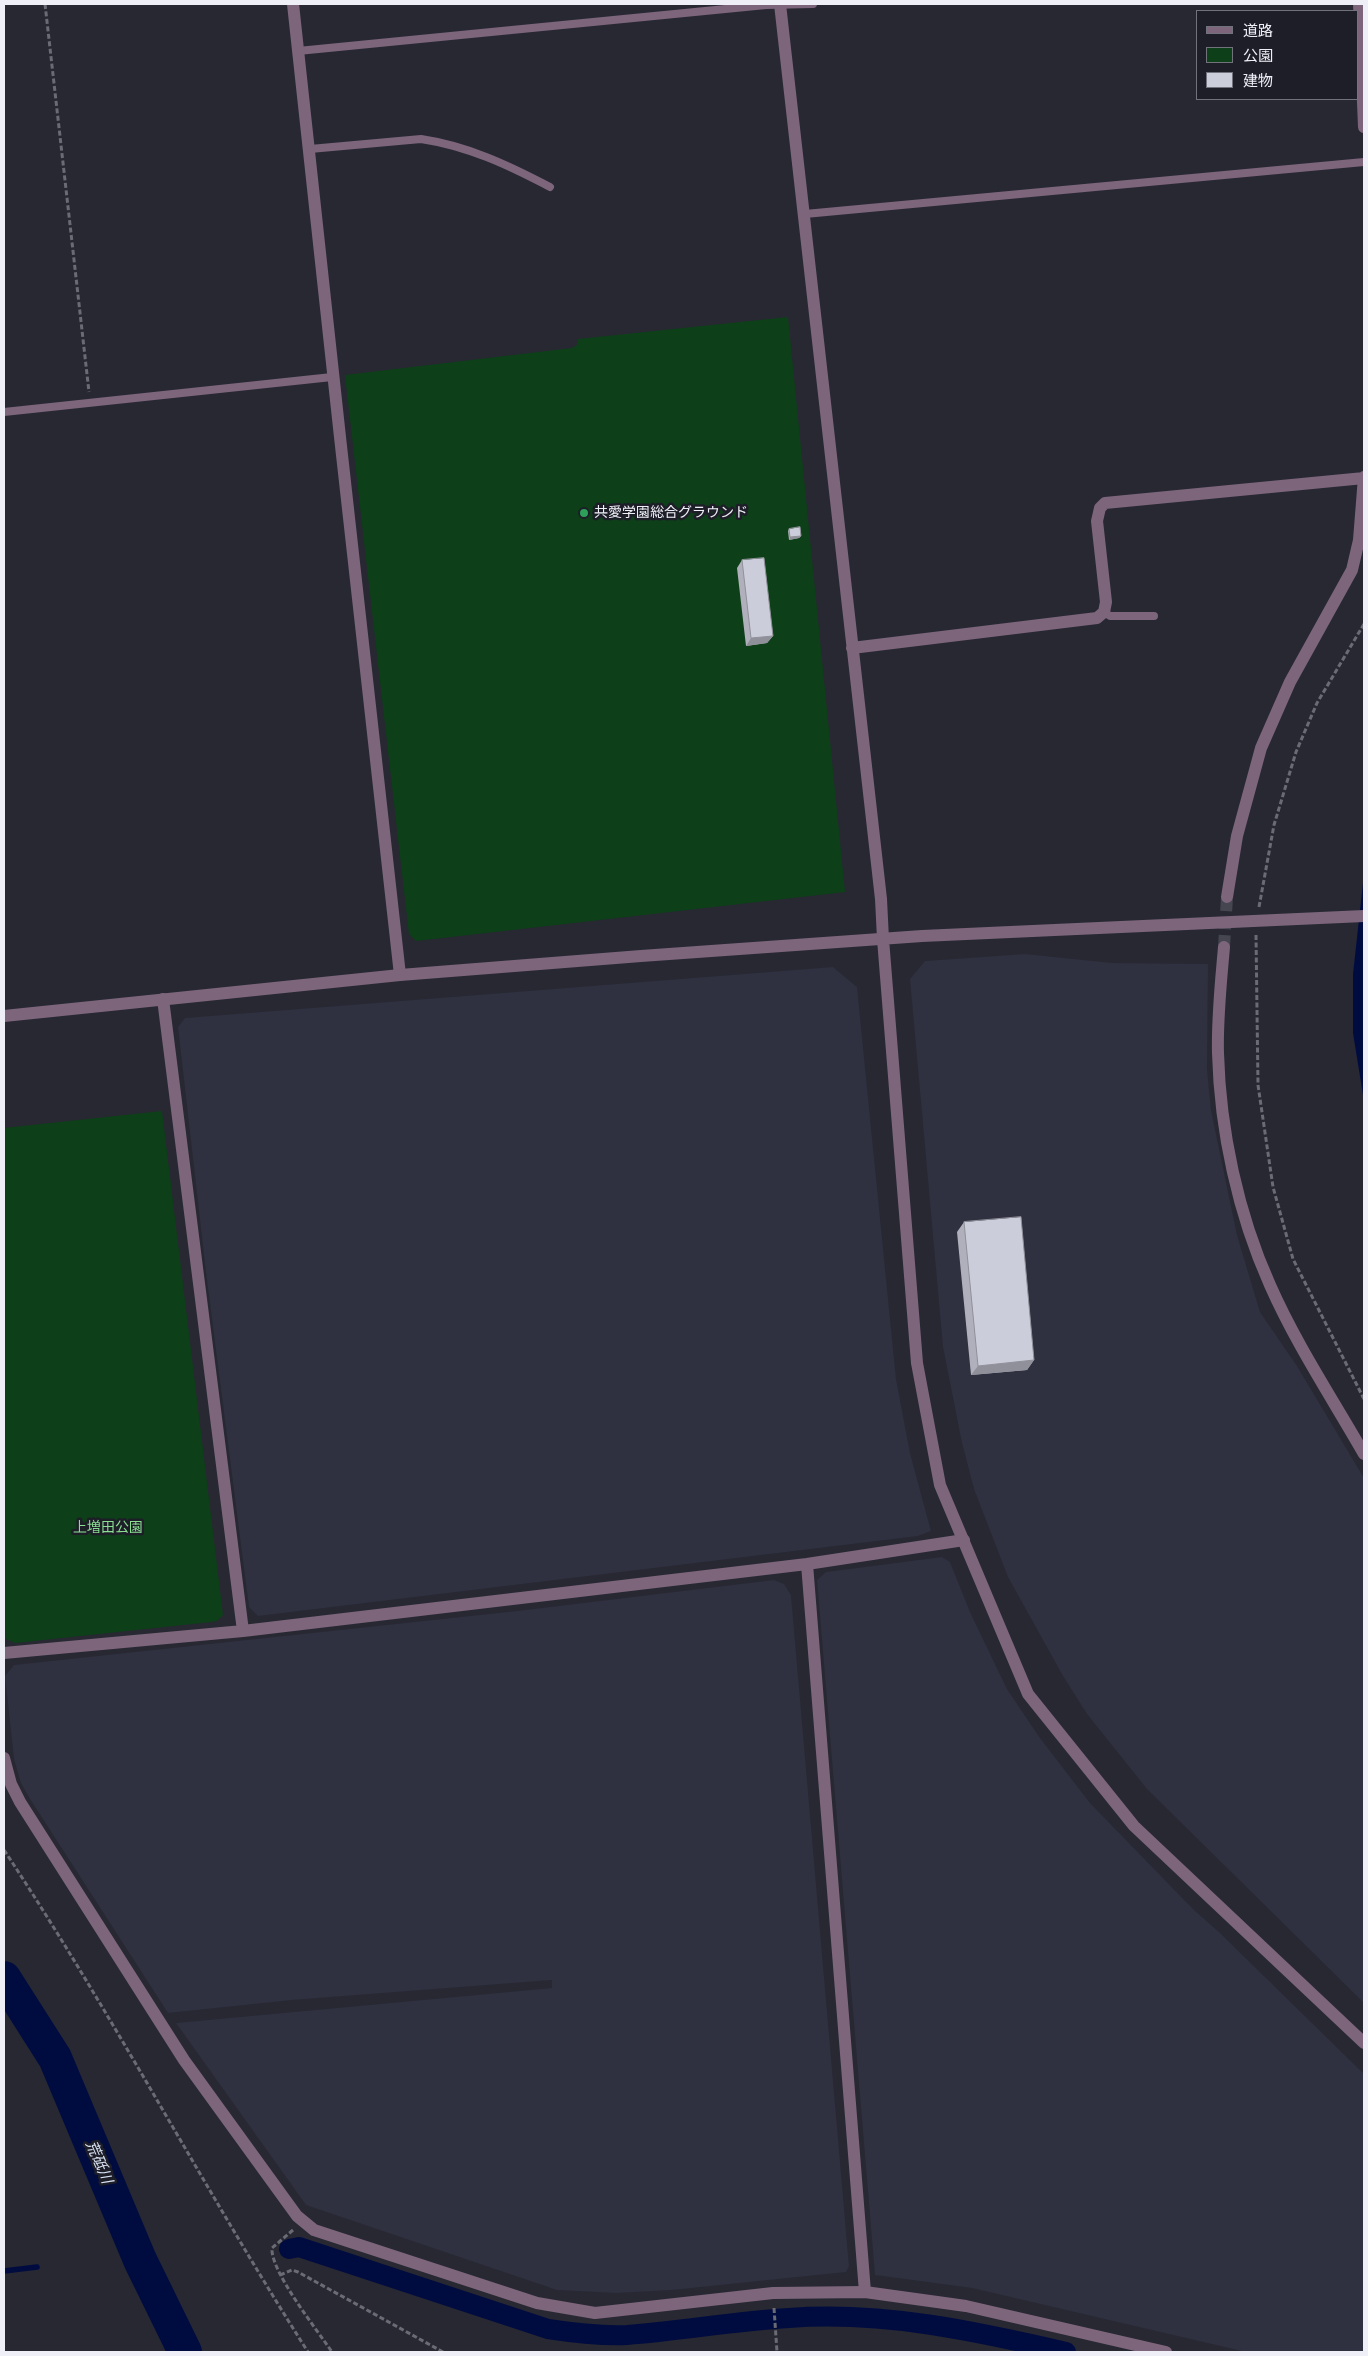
<!DOCTYPE html>
<meta charset="utf-8">
<style>
body{margin:0}
#map{position:relative;width:1368px;height:2356px;overflow:hidden;background:#272832;font-family:"Golos Text","Noto Sans JP",sans-serif}
canvas{display:block}
.frame{position:absolute;inset:0;border:5px solid #eff0f7;pointer-events:none}
.legend{position:absolute;left:1196px;top:10px;width:162px;height:90px;box-sizing:border-box;background:#1d1e28;border:1px solid #71727b;margin:0;padding:6px 9px;list-style:none;font-size:15px;color:#eff0f7}
.legend li{display:flex;align-items:center;gap:10px;height:25px}
.legend b{width:25px;border:1px solid #71727b}
</style>
<div id="map">
<canvas width="1368" height="2356"></canvas>
<div class="frame"></div>
<ul class="legend">
<li><b style="height:6px;background:#7d657c"></b>道路</li>
<li><b style="height:14px;background:#0d4018"></b>公園</li>
<li><b style="height:14px;background:#cccdda"></b>建物</li>
</ul>
</div>
<script>
const ctx = document.querySelector('canvas').getContext('2d');
ctx.lineJoin = 'round';
function paint(path, color) {
  ctx.fillStyle = color;
  ctx.fill(path, 'evenodd');
}
function stroke(path, color, width, dash) {
  ctx.strokeStyle = color;
  ctx.lineWidth = width;
  ctx.lineCap = dash ? 'butt' : 'round';
  ctx.setLineDash(dash || []);
  ctx.stroke(path);
}
function drawText(font, color, halo, rows, align = 'center') {
  ctx.font = font + ' "Golos Text","Noto Sans JP",sans-serif';
  ctx.lineWidth = 5;
  ctx.setLineDash([]);
  ctx.textBaseline = 'middle';
  ctx.strokeStyle = halo;
  ctx.fillStyle = color;
  for (const [text, x, y, turn = 0] of rows) {
    ctx.save();
    ctx.translate(x, y);
    ctx.rotate((+turn || 0) * Math.PI / 180);
    ctx.textAlign = isNaN(turn) ? turn : align;
    if (halo) ctx.strokeText(text, 0, 0);
    ctx.fillText(text, 0, 0);
    ctx.restore();
  }
}
const built = new Path2D(`
 M1025,954L1112,963L1208,964L1207,1069L1211,1110L1237,1235L1260,1312L1297,1366L1364,1478V2003L1147,1789L1087,1714L1063,1676L1008,1577L974,1489L962,1443L943,1347L910,979L925,961Z
 M833,967L857,987L896,1379L910,1453L931,1531L918,1536L258,1616L249,1607L206,1272L178,1027L185,1018Z
 M942,1557L950,1562L970,1612L1007,1689L1040,1738L1090,1803L1194,1910L1219,1932L1364,2074V2352H1246L972,2288L875,2275L817,1580L826,1572Z
 M774,1580L784,1584L791,1595L849,2266L846,2272L672,2290L616,2293L557,2290L306,2205L176,2023L552,1988V1980L292,2000L168,2013L30,1799L21,1783L14,1759L5,1676L14,1665L517,1611Z`);
const green = new Path2D(`
 M788,317L845,892L416,941L409,934L345,375L572,348L577,345L578,339Z
 M162,1111L223,1615L217,1621L211,1622L15,1643L4,1638V1128Z`);
const water = new Path2D(`
 M1364,874V1101L1353,1033V974Z`);
const stream = new Path2D(`
 M4,2271L37,2267`);
const canal = new Path2D(`
 M289,2249L299,2247L548,2329C574,2333 601,2336 627,2335C681,2331 735,2321 789,2318C883,2311 975,2331 1066,2352`);
const river = new Path2D(`
 M4,1978L55,2058L140,2260L185,2352`);
const minorTunnel = new Path2D(`
 M1224,947L1227,897`);
const path = new Path2D(`
 M45,4L89,392
 M1259,907L1274,825L1296,752L1317,703L1364,624
 M1256,935L1258,1085L1273,1187L1293,1259L1364,1399
 M4,1850C112,2013 203,2187 308,2352
 M293,2230L272,2248C270,2271 318,2331 332,2352
 M280,2275L292,2270L298,2272L443,2352
 M774,2308L777,2352`);
const service = new Path2D(`
 M298,51L766,5L813,4
 M310,149L421,139C468,146 508,165 550,187
 M805,214L1364,162
 M4,412L332,377
 M1104,612L1110,616H1154`);
const minor = new Path2D(`
 M293,4C328,328 363,651 400,975
 M780,4L881,899L883,939
 M1359,4L1364,127
 M852,648L1097,618L1104,612L1106,602L1097,521L1100,508L1105,503L1364,478
 M1227,897L1237,836L1261,748L1290,682L1352,570L1359,540L1364,477
 M1224,947C1221,982 1217,1018 1218,1053C1220,1130 1238,1214 1270,1285C1296,1344 1332,1398 1364,1454
 M163,999L243,1631
 M807,1564L865,2292
 M4,1653L243,1631L807,1564L964,1540`);
const tertiary = new Path2D(`
 M883,939L917,1363L940,1485L1028,1694L1134,1826L1364,2043
 M4,1016L400,975L641,956L922,936L1364,916
 M4,1758L11,1784L20,1802L184,2060L297,2216L314,2230L537,2303L595,2313L773,2293L865,2292L966,2306L1166,2352`);
const wall = new Path2D(`
 M789,529L801,536L799,538L789,540L788,531Z
 M742,560L773,636L767,643L746,646L737,568Z
 M964,1222L1034,1360L1027,1370L971,1375L957,1232Z`);
const shadedWall = new Path2D(`
 M801,536L799,538L789,540L790,537Z
 M773,636L767,643L746,646L751,638Z
 M1034,1360L1027,1370L971,1375L978,1366Z`);
const building = new Path2D(`
 M800,527L801,536L790,537L789,529Z
 M764,558L773,636L751,638L742,560Z
 M1021,1217L1034,1360L978,1366L964,1222Z`);
const markers = [
 [584,513,5,"#2e9e5b"]
];
const poiNames = [
 ["共愛学園総合グラウンド",594,513]
];
const parkNames = [
 ["上増田公園",108,1528]
];
const waterNames = [
 ["荒砥川",99,2162,67]
];
paint(built, '#2f3040');
paint(green, '#0d4018');
paint(water, '#000c40');
stroke(stream, '#000c40', 5.5);
stroke(canal, '#000c40', 20);
stroke(river, '#000c40', 34);
stroke(minorTunnel, '#454650', 12, [12, 6]);
stroke(path, '#6a6b74', 3, [5, 2.5]);
stroke(service, '#7d657c', 8);
stroke(minor, '#7d657c', 12);
stroke(tertiary, '#7d657c', 12);
paint(wall, '#afb0bb');
paint(shadedWall, '#8f9099');
paint(building, '#cccdda');
stroke(building, '#8f9099', 1);
for (const [x, y, r, color] of markers) {
  const dot = new Path2D();
  dot.arc(x, y, r, 0, 2 * Math.PI);
  ctx.fillStyle = color;
  ctx.fill(dot);
  stroke(dot, '#1d1e28', 2);
}
drawText('14px', '#eff0f7', '#1d1e28', poiNames, 'left');
drawText('14px', '#8add92', '#1d1e28', parkNames);
drawText('italic 15px', '#dbe5f7', '#1d1e28', waterNames);
</script>
